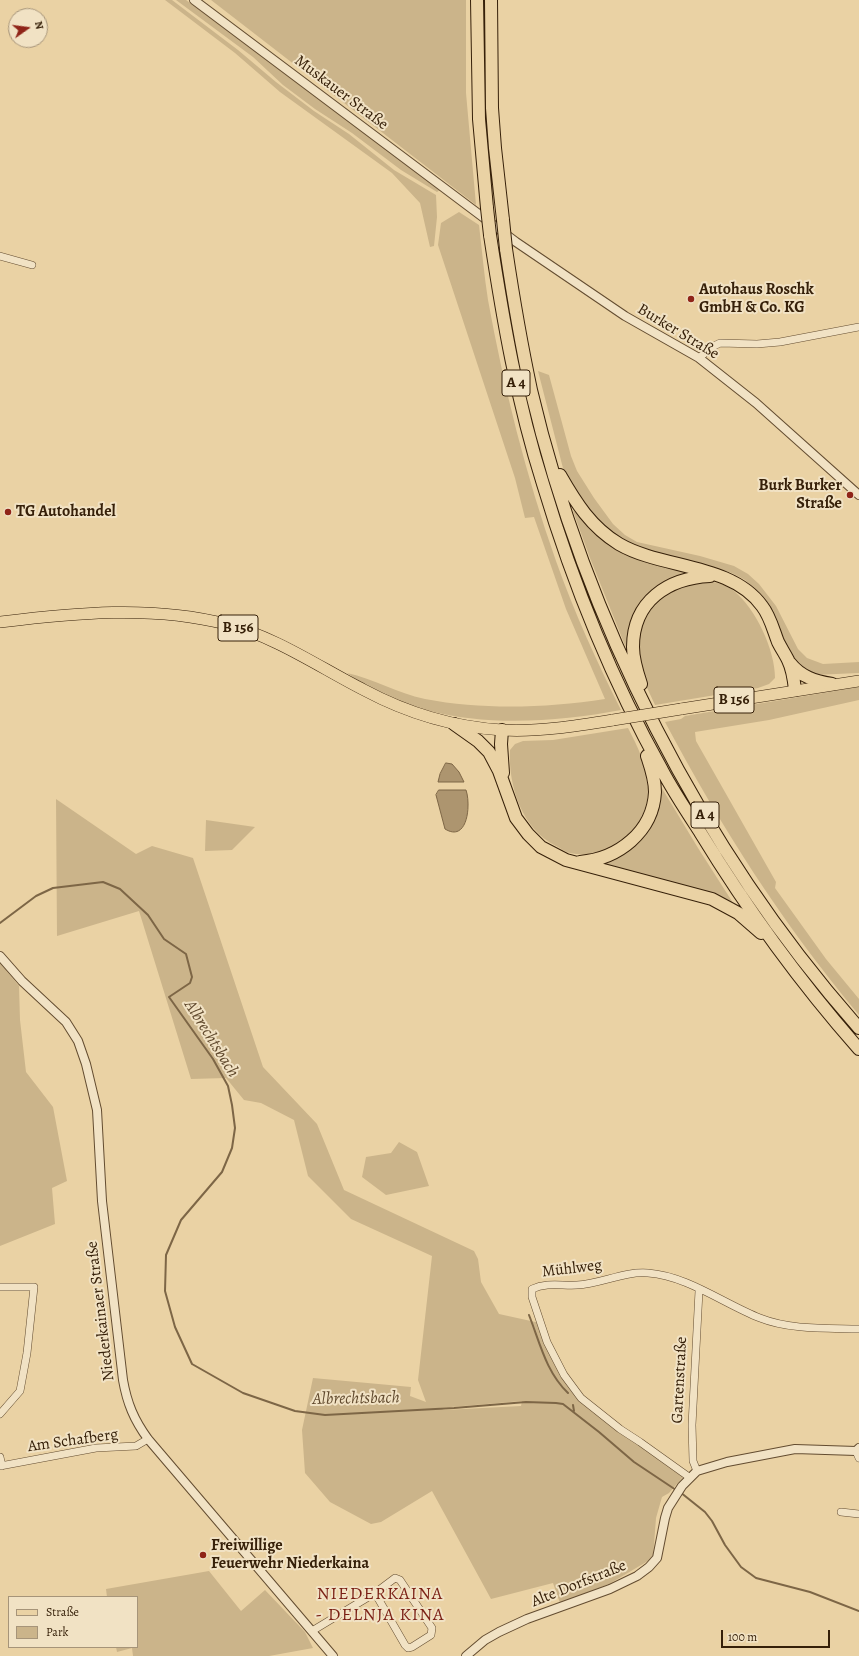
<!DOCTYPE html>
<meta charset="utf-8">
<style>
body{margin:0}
#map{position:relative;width:859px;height:1656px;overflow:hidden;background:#ead2a4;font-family:Alegreya,serif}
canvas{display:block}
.legend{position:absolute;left:8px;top:1596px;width:130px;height:52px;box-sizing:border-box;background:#f1e2c4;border:1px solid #a69479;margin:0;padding:5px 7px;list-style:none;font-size:12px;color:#362009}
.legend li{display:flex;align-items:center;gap:8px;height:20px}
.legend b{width:20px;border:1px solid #a69479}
.north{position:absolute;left:8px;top:8px;width:40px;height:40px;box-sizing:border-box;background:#f1e2c4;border:1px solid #a69479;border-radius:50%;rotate:76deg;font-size:11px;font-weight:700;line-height:16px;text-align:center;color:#362009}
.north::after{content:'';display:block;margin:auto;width:14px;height:18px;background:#8f2418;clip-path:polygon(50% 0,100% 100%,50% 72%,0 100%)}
.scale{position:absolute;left:721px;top:1630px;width:109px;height:18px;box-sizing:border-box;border:2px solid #362009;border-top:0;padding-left:5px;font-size:12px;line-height:14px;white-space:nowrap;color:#362009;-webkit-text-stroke:3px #f1e2c4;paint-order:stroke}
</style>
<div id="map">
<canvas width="859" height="1656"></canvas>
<ul class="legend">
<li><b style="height:5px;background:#ead2a4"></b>Straße</li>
<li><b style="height:11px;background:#cbb48a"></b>Park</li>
</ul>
<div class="north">N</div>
<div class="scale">100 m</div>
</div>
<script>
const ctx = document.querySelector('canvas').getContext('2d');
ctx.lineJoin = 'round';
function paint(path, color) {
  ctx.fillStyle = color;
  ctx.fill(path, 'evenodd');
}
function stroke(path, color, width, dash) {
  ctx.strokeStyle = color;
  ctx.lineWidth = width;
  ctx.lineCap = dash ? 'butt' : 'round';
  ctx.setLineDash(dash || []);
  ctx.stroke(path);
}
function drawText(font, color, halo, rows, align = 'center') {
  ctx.font = font + ' Alegreya,serif';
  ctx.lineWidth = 4;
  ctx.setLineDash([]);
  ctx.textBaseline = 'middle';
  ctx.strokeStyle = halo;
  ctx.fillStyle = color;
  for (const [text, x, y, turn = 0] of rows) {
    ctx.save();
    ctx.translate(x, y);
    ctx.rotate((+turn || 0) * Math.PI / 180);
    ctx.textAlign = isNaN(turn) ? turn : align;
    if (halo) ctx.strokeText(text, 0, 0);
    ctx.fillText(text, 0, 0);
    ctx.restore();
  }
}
const green = new Path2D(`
 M165,0H172L238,50L276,82L314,111L349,134L394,170L436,195L437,217L434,246L430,247L420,203L392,173L280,92L235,53Z
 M176,0H186L440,190L437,192L401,170L352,133L315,109L283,85L253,57Z
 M211,0H466V93L476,205Z
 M459,212L479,225C482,250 484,275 488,300C504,388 526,476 556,561C574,612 597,662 621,710C530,727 425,730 347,673C374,679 397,693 425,699C483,710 546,708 605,699L566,609L534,517L525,518L515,478L438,245L441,223Z
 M538,371L549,375L571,456L577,471L594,498L613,524L625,535L637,542L700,556L734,566L748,574L759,584L776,606L798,649L807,658L823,664L859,662V673L813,675L790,658L770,609L764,599L745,580L734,574L723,570L637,548L600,525L565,476Z
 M573,511L576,512L591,528L697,573L662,585L629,647L626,648L590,558Z
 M709,581C717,583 728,585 734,591C756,609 775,650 775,678L769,684L758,688L655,705L643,679L636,646L647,608L674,585Z
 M859,687V700L769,720L695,732L696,741L776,882L775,888L826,959L859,999V1015C782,923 721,827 665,722L681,719L685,716Z
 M628,728C638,747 647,766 648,788C649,829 609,861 570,853C565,852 560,848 556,846C522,829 508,786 510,750L515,744L523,741L553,740Z
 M660,785L698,848L735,906L739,905L754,926L746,918L596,863C613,857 637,850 646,833C652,822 656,798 660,785Z
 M56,799L136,854L152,846L193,858L263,1067L317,1124L344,1190L474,1251L478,1259L481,1282L499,1314L540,1323L573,1387L640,1446L683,1477L669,1493L662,1497L656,1518L653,1558L609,1584L560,1603L553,1583L491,1599L432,1491L381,1522L371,1524L330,1502L305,1473L302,1430L313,1378L411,1387L410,1396L426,1402L418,1380L432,1256L351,1219L308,1176L294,1120L261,1103L244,1100L226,1078L191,1079L139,911L57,936ZM522,1401L521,1406L444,1410L439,1408Z
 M206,820L255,827L232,850L205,851Z
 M0,963L19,986L20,1020L26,1072L53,1107L67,1181L52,1188L55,1224L0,1246Z
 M399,1142L417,1152L429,1186L386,1195L362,1177L366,1157L391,1153Z
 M209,1571L241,1611L265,1590L305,1632L313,1648L269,1656H133L132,1648L117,1652L116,1647H137V1597H107L106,1589Z`);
const water = new Path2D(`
 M446,763L452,764L459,772L464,782H438L440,774Z
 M439,790H466C471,804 468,843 445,829L436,795Z`);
const stream = new Path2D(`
 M0,923L36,896L53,888L103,882L120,889L148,915L164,939L186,954L192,977L190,983L169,997L213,1059L228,1086L232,1105L235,1128L232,1148L222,1172L181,1220L166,1255L165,1291L175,1327L192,1364L243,1393L295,1411L325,1415L454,1408L526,1402L556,1403L563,1404L599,1432L634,1462L676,1490
 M529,1315C540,1343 546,1372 568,1393
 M573,1405L574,1411
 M680,1492L705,1512L712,1521L725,1545L741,1567L756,1578L810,1592L859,1611`);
const minor = new Path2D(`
 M0,256L32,265
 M699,358L712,347L720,343L757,344L780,342L859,327
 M0,1287H34L27,1353L20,1391L0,1414
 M856,1451L859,1458
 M0,1457L2,1466
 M0,1466L96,1448L136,1446L148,1439
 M697,1471L693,1461L692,1425L699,1291
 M689,1477L640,1442L620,1429L581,1398L564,1375L547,1342L532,1297V1289C547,1282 562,1286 577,1285C601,1284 624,1271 648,1273C688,1276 724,1304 760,1318C790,1330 827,1328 859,1329
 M841,1512L859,1514
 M312,1631L375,1593L395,1578L400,1580L432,1628L431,1635L412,1647L408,1648L405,1645L375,1593`);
const tertiary = new Path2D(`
 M194,0L516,242L625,316L699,358L756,403L859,495
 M0,956L22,981L66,1022L78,1041L86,1064L97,1110L102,1201L123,1380C127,1403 134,1420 148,1439L333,1656
 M466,1656L485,1640L499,1632L527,1619L610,1589L637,1576L649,1567L657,1558L665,1518L668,1508L682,1486L697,1471L727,1462L795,1449L856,1451L859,1448`);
const primary = new Path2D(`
 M0,622C75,613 151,605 226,624C276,637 319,667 364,690C407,713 453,727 502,730C539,732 576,726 613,720
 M681,709L859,681`);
const motorway = new Path2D(`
 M477,0L479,119L487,208
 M491,0L492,108L495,148L503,220
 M490,235C503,320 517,402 543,484C572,581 613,682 662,770C673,791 687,812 700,832C747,909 799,981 859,1049
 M506,249C513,296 521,343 531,390C585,620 702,851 859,1028
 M560,475C576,503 591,527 619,544C662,569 731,563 762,606C770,616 773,629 778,642C781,648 785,654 788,660C793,670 794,680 795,690
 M790,663C801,677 815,681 832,684
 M641,684C637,672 633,660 633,647C633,601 668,578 710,576
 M454,724L478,741L489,752L499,771L516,818L528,834L541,847L566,860L712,899L738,913L761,933
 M502,730L501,744L503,773
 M580,862C618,859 653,832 655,792C655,779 651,768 647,756`);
const primaryBridge = new Path2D(`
 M613,720L681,709`);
const motorwayBridge = new Path2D(`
 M487,208L490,235
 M503,220L506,249`);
const markers = [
 [691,299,4,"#8f2418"],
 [850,495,4,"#8f2418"],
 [8,512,4,"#8f2418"],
 [203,1555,4,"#8f2418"]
];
const shields = [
 [516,383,28],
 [238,628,40],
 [734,700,40],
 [705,815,28]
];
const shieldNames = [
 ["A 4",516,383],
 ["B 156",238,628],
 ["B 156",734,700],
 ["A 4",705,815]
];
const streetNames = [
 ["Muskauer Straße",341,93,37],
 ["Burker Straße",678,332,31],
 ["Mühlweg",572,1269,-7],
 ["Niederkainaer Straße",101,1311,-97],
 ["Gartenstraße",680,1380,-87],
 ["Am Schafberg",73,1441,-8],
 ["Alte Dorfstraße",579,1584,-22]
];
const poiNames = [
 ["Autohaus Roschk",699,290],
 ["GmbH & Co. KG",699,308],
 ["Burk Burker",842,486,"right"],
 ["Straße",842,504,"right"],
 ["TG Autohandel",16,512],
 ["Freiwillige",211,1546],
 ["Feuerwehr Niederkaina",211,1564]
];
const waterNames = [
 ["Albrechtsbach",211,1039,58],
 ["Albrechtsbach",356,1399,-1]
];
const quarterNames = [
 ["NIEDERKAINA",380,1595],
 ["- DELNJA KINA",380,1616]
];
paint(green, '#cbb48a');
paint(water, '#ad956f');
stroke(water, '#7d6646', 1);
stroke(stream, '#7d6646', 2);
stroke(minor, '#634c30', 8);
stroke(tertiary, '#634c30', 10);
stroke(primary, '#362009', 12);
stroke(motorway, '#362009', 14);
stroke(minor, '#f1e2c4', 7);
stroke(tertiary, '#f1e2c4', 8);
stroke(primary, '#ead2a4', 11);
stroke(motorway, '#ead2a4', 12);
stroke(primaryBridge, '#362009', 12, []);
stroke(motorwayBridge, '#362009', 14, []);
stroke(primaryBridge, '#ead2a4', 11);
stroke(motorwayBridge, '#ead2a4', 12);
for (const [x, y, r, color] of markers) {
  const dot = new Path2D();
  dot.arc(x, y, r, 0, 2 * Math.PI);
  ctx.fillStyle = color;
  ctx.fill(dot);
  stroke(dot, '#f1e2c4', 1.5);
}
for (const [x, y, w] of shields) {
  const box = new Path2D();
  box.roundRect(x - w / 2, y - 13, w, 26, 3);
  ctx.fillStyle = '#f1e2c4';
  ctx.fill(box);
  stroke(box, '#362009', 1);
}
drawText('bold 15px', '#362009', null, shieldNames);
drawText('16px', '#362009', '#f1e2c4', streetNames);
drawText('bold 16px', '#362009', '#f1e2c4', poiNames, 'left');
drawText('italic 17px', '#60492d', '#f1e2c4', waterNames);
ctx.letterSpacing = '1px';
drawText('18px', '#7a1f14', '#f1e2c4', quarterNames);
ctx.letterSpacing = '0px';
</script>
